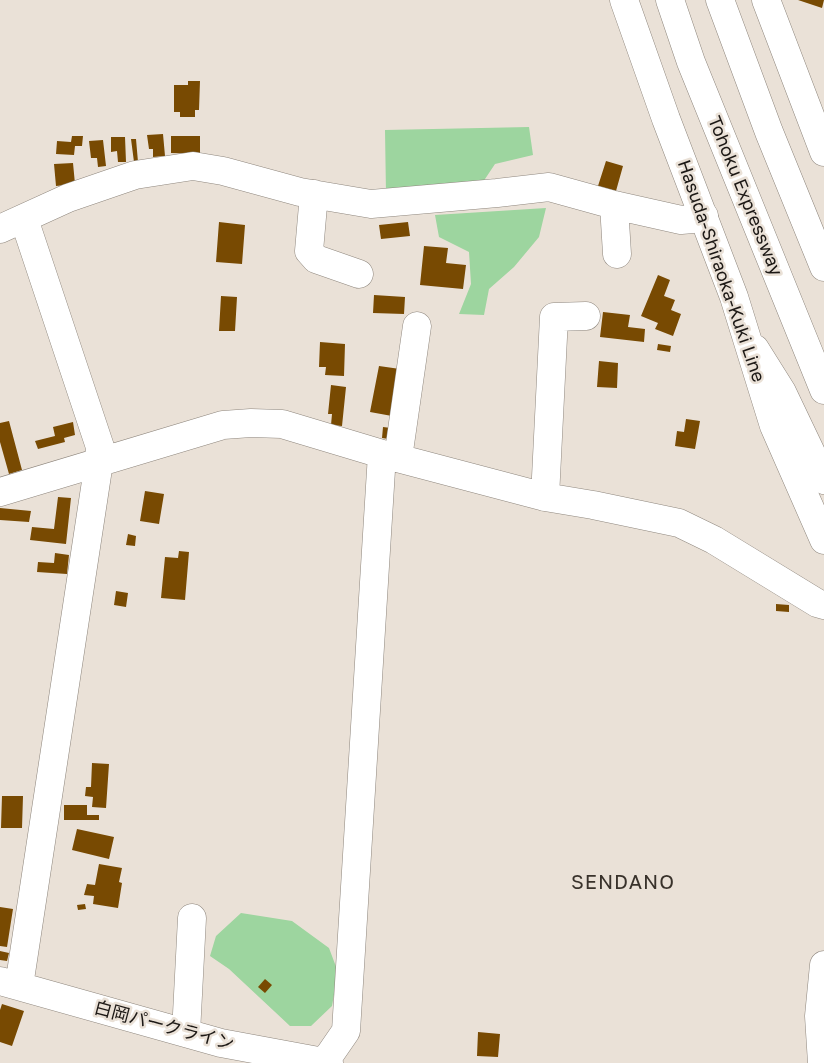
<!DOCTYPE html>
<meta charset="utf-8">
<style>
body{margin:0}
canvas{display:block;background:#eae1d7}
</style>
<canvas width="824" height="1063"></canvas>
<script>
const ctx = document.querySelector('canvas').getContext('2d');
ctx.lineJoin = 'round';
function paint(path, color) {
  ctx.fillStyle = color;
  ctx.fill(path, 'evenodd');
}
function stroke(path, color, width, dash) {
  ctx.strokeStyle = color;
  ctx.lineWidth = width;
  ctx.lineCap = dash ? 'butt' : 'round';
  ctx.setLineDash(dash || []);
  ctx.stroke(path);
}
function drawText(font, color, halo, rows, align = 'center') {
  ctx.font = font + ' "Golos Text","Noto Sans JP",sans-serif';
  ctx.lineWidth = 5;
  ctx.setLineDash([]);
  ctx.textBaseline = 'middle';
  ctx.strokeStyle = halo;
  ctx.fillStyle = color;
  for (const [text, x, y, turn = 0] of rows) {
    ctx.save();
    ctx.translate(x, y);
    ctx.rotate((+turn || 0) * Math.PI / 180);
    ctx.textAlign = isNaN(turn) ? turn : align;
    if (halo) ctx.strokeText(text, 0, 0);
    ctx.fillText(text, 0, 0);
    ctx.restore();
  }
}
const green = new Path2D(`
 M529,127L533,155L495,164L481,185L386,194L385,130Z
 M546,208L539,237L514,267L489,289L484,315L459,314L471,284L469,252L439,237L435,215Z
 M241,913L292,921L329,948L338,972L332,1006L311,1026H290L229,969L210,956L216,936Z`);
const building = new Path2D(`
 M798,0H824L822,8Z
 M188,81H200L199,110H195V117H180V112H174V85H188Z
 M163,134L165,156L153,157V149H149L147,135Z
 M72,136H83L82,146H75L74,155L56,154L57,141L71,142Z
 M171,136H200V154L171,153Z
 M111,137H125L126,162H118L117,151L111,152Z
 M131,139H136L138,162H134Z
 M103,140L106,166L98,167L97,158H91L89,141Z
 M606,161L623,166L616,191L598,186Z
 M73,163L75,184L56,186L54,164Z
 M219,222L245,225L242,264L216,262Z
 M408,222L410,236L381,239L379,225Z
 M424,246L448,248L446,263L466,265L463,289L420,285Z
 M658,275L670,280L664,296L675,300L671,310L681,314L673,336L655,329L658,323L641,316Z
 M374,295L405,297L404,314L373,313Z
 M221,296L237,297L235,331H219Z
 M603,312L630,315L628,327L645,329L644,342L600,337Z
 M320,342L345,344L344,376L325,375L326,367H319Z
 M658,344L671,346L670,352L657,350Z
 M599,361L618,363L617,388L597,387Z
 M379,366L400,369L392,416L370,412Z
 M331,385L346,387L342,426L331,425L332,414H328Z
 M686,419L700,421L695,449L675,446L677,431L684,432Z
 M9,421L22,470L9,474L0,442V423Z
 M73,422L75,435L64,438L65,442L38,449L35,441L55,436L53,427Z
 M383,427L391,428L389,439L382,438Z
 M145,491L164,494L159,524L140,521Z
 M58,497L71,498L66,544L30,540L32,527L54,529Z
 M0,508L31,511L29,522L0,520Z
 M128,534L136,536L135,546L126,545Z
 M179,551L189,552L185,600L161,598L165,557L178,558Z
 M55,553L69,555L67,574L37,572L38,562L54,563Z
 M116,591L128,593L126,607L114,605Z
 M776,604L789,605V612L776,611Z
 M92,763L109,764L106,808L92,807L93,797L85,796L86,787H91Z
 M2,796H23L22,828H1Z
 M64,805H87V815H99V820H64Z
 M77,829L114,837L109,859L72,850Z
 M99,864L122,868L119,882L122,883L118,908L93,904L94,896L84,895L87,884L95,885Z
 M85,904L86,909L78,910L77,905Z
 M0,907L13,909L7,947L0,946Z
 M0,951L9,953L7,961L0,960Z
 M265,979L272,985L265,993L258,987Z
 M2,1004L24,1011L12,1046L0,1042V1010Z
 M478,1032L500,1034L498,1057L477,1056Z`);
const minor = new Path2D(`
 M766,0L824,152
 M314,194L309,251L316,259L359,274
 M614,205L617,254
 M0,229L68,198L135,175L193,166L223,171L300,192L371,204L497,193L549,187L614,205L681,220L693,219L704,216
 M755,349L782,392L824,480
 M398,458L417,326
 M0,492L223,425L251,423L282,424L382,454L545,497L593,505L679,523L714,540L817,603L824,605
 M545,497L554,317L586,316
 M0,981L221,1043L329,1063
 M19,986L99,462L100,447L24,219
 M186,1033L192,918
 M324,1063L346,1031L382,454
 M822,1063L819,1016L824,965`);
const major = new Path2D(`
 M624,0L666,119L734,297L774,426L824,540`);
const highway = new Path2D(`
 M670,0L691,62L824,390
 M720,0L769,132L824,267`);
const streetNames = [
 ["Tohoku Expressway",745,196,68],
 ["Hasuda-Shiraoka-Kuki Line",721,271,71],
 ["白岡パークライン",164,1026,15]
];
const quarterNames = [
 ["SENDANO",623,883]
];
paint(green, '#9dd59f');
paint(building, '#784a02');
stroke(minor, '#8f877e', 29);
stroke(major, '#8f877e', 29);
stroke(highway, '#8f877e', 29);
stroke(minor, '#fff', 28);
stroke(major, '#fff', 28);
stroke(highway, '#fff', 28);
drawText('18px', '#1c1815', '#eae1d7', streetNames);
ctx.letterSpacing = '1px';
drawText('20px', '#39322b', '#eae1d7', quarterNames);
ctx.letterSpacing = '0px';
</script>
